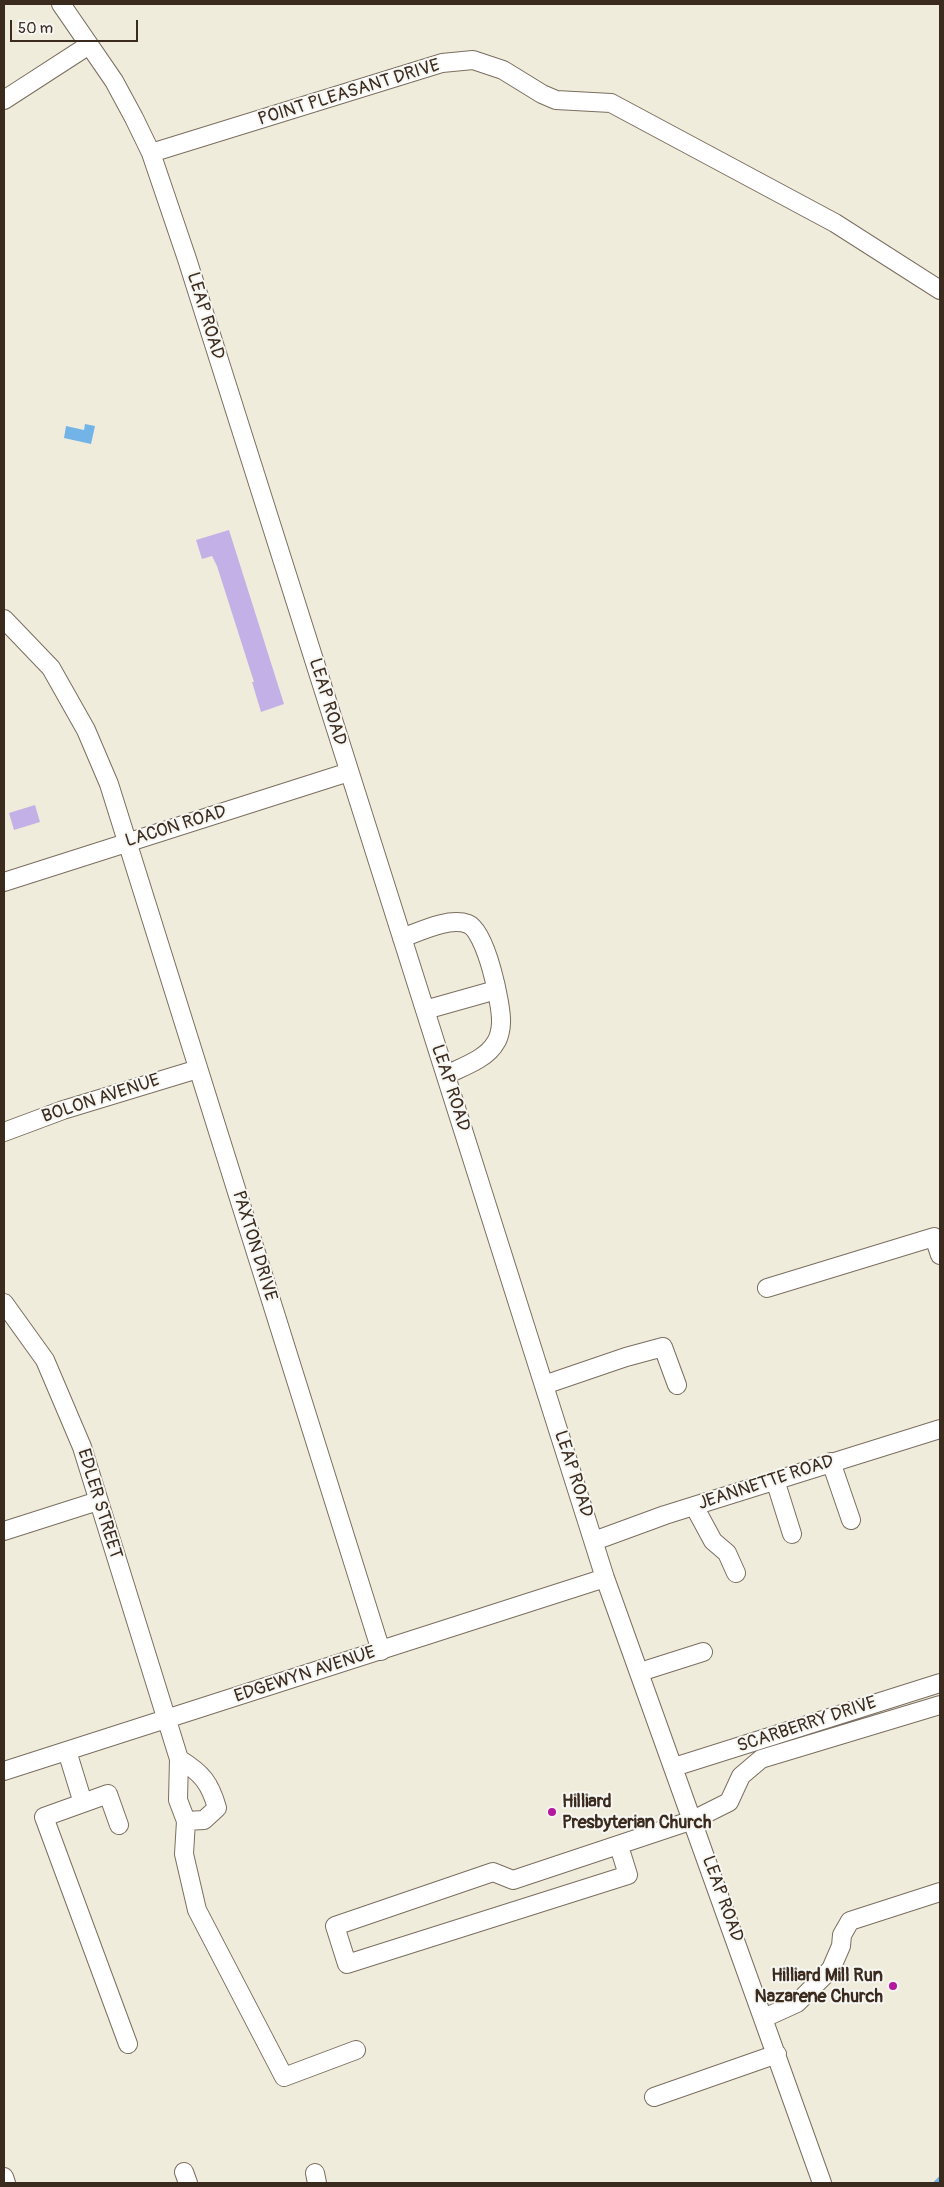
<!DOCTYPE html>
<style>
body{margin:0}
#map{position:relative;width:944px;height:2187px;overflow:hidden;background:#f0ecdb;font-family:Pangolin,sans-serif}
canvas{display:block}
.frame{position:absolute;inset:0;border:5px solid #3b2a1e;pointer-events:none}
.scale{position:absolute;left:10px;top:20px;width:128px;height:22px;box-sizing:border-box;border:2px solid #3b2a1e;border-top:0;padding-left:6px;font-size:15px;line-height:18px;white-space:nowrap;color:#3b2a1e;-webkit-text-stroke:4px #f6f6f2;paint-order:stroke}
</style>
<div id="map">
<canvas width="944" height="2187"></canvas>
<div class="frame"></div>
<div class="scale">50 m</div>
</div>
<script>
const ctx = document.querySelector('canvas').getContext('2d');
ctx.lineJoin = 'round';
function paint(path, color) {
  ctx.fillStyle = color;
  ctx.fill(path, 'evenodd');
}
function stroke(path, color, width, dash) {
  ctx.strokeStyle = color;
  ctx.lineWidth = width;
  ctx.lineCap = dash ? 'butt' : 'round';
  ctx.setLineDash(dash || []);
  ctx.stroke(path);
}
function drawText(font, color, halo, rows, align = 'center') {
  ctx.font = font + ' Pangolin,sans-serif';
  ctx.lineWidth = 4;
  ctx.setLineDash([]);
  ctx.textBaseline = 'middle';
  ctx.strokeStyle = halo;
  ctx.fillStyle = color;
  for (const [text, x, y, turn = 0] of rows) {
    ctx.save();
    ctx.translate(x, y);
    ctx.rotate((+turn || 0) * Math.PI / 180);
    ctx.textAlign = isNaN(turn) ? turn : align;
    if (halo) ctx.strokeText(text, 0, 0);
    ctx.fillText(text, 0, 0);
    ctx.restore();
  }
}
const water = new Path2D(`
 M85,424L95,426L91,444L64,438L66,426L84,430Z`);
const stream = new Path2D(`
 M936,2183L940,2179`);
const building = new Path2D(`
 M229,530L284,704L261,712L252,682H254L217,566L212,556L202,559L196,540Z
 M35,805L40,822L14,830L9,813Z`);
const minor = new Path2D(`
 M61,4L114,81L134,118L151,153L187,259L605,1578L822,2183
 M4,100L89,45
 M151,153L442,63L473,60L503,70L542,94L556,100L611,103L835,223L940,290
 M4,619L51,668L86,730L109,784L381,1651
 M4,882L349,772
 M402,938C421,931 449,917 468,924C486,931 502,1005 501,1023C501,1028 499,1038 496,1042C487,1059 462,1067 446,1075
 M425,1010L496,990
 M4,1132L63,1110L198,1069
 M767,1288L934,1237L940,1255
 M4,1303L45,1360L82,1447L179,1759C202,1773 210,1783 217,1808L204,1820L186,1821L178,1800L179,1759
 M544,1385L626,1357L663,1347L677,1385
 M831,1462L851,1520
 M775,1480L792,1534
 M694,1506L713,1541L727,1553L736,1573
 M4,1531L98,1501
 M594,1541L665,1515L940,1429
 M640,1672L703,1652
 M67,1751L83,1803L108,1794L119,1825
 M674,1767L940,1683
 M4,1771L605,1578
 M83,1803L44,1817L128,2044
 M186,1821L184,1854L197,1910L284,2077L356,2050
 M619,1846L628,1875L347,1964L335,1926L493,1872L513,1880L693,1820L729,1802L741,1776L761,1759L940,1705
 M764,2018L797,2003L831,1969L841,1946L842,1935L850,1921L940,1892
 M654,2097L777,2054
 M184,2172L188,2183
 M315,2173L317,2183
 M4,2177L6,2183`);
const markers = [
 [552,1812,5,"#b5179e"],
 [893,1986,5,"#b5179e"]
];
const streetNames = [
 ["POINT PLEASANT DRIVE",349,93,-17],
 ["LEAP ROAD",205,316,73],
 ["LEAP ROAD",327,702,73],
 ["LACON ROAD",176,827,-17],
 ["LEAP ROAD",450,1088,72],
 ["BOLON AVENUE",101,1099,-18],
 ["PAXTON DRIVE",254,1246,73],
 ["LEAP ROAD",573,1474,72],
 ["JEANNETTE ROAD",766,1483,-18],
 ["EDLER STREET",99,1504,73],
 ["EDGEWYN AVENUE",305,1675,-18],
 ["SCARBERRY DRIVE",807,1725,-18],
 ["LEAP ROAD",722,1899,70]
];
const poiNames = [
 ["Hilliard",562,1802],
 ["Presbyterian Church",562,1823],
 ["Hilliard Mill Run",883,1976,"right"],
 ["Nazarene Church",883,1997,"right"]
];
paint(water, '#72b4e7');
stroke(stream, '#72b4e7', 5);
paint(building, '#c3b0e6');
stroke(minor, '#7a6e60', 20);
stroke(minor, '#fff', 18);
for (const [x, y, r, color] of markers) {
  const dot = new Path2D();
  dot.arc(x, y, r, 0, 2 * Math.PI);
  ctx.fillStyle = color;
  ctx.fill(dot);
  stroke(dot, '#f6f6f2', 2);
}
drawText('18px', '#3b2a1e', '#f6f6f2', streetNames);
drawText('bold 18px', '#3b2a1e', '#f6f6f2', poiNames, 'left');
</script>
